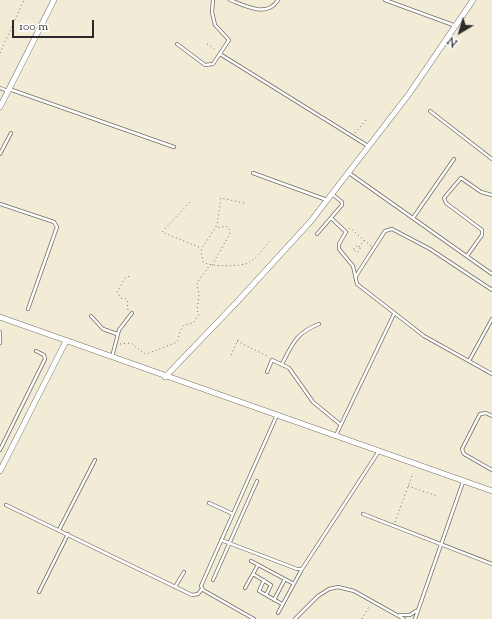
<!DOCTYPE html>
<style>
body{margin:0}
#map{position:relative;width:492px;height:619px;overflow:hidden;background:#f2ebd5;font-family:"Sorts Mill Goudy",serif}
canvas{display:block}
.north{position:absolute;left:440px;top:12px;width:40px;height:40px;-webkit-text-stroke:3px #fff;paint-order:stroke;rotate:218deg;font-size:11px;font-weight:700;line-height:16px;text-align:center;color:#2b2b2b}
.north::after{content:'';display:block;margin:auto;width:14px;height:18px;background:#2b2b2b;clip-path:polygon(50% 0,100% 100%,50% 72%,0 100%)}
.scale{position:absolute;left:12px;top:20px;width:82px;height:18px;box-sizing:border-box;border:2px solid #2b2b2b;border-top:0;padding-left:5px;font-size:12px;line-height:14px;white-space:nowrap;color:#2b2b2b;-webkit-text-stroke:3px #fff;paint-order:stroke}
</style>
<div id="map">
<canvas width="492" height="619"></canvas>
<div class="north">N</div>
<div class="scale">100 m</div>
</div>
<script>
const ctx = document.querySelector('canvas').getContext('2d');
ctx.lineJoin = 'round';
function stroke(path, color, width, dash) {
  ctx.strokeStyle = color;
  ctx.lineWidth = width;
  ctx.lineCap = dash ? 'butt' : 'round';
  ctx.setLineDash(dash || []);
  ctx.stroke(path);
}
const path = new Path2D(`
 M207,44L216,50
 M0,53L24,0
 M355,133L368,118
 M190,202L162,232L201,248
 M244,203L221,198L217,225L201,250L203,262C209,267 243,267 250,262C257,257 264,248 270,241
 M349,229L350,228L371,246
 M354 249a3 3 0 1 1 6 0a3 3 0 1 1-6 0Z
 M359,247L364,240
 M212,265L230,234L229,229L226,226L217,228
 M128,310L127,299L121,298L117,292L125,278L130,276
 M237,341L269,357
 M120,344L131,343L142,352L146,354L175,343L178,340L180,331L184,325L193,323L199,315L197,310L199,296L197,283L209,266
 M231,355L239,338
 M408,486L437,496
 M395,522L413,473
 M362,619L370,605`);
const service = new Path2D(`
 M230,0C246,6 267,18 278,0
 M385,0L456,26
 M177,44L205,65L213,64L229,40L215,25L212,12L213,0
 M220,54L368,146
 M0,88L8,91
 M9,89L174,147
 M430,111L492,159
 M0,154L11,133
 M253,173L327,200
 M349,173L492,274
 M0,204L54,222L57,227L28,309
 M331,218L346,232L339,244V249L353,266L357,284L424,336L492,374
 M413,218L454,159
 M317,234L342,205V202L332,194
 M467,256L482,235V230L446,203L444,198L461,178L481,192L492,195
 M356,276L385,231L392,229L430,249L492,290
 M91,316L103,329L117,334
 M0,332V343
 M112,357L119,330L132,313
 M469,361L492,319
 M282,364C293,343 296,333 319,324
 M267,372L272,360L289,368L313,402L341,425
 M492,416L486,413L480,414L462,449L464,454L492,470
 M336,435L394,314
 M0,450L45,359L44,355L36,351
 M209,503L233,514
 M6,505L192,595L198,594L202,589
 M363,514L492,564
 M59,530L95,460
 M221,540L297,569H302L379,451
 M251,561L294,584
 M253,574L271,585L266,595
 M213,580L257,481
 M264,580L259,591L282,604
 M175,587L184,572
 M245,588L258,565
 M39,592L68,534
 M274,600L285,579
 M278,613L302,569
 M400,615H410L416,611
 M254,619L203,590L201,586L277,415
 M295,619L318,596L329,589L338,587L354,591L404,619
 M415,619L463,482`);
const minor = new Path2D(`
 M0,107L54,0
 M0,317L492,491
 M165,377L237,302L311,221L409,94L473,0
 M0,471L66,341`);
stroke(service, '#716e66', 4);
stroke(minor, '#716e66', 6);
stroke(path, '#716e66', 1, [1, 3]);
stroke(service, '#fff', 2.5);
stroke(minor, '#fff', 5);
</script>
